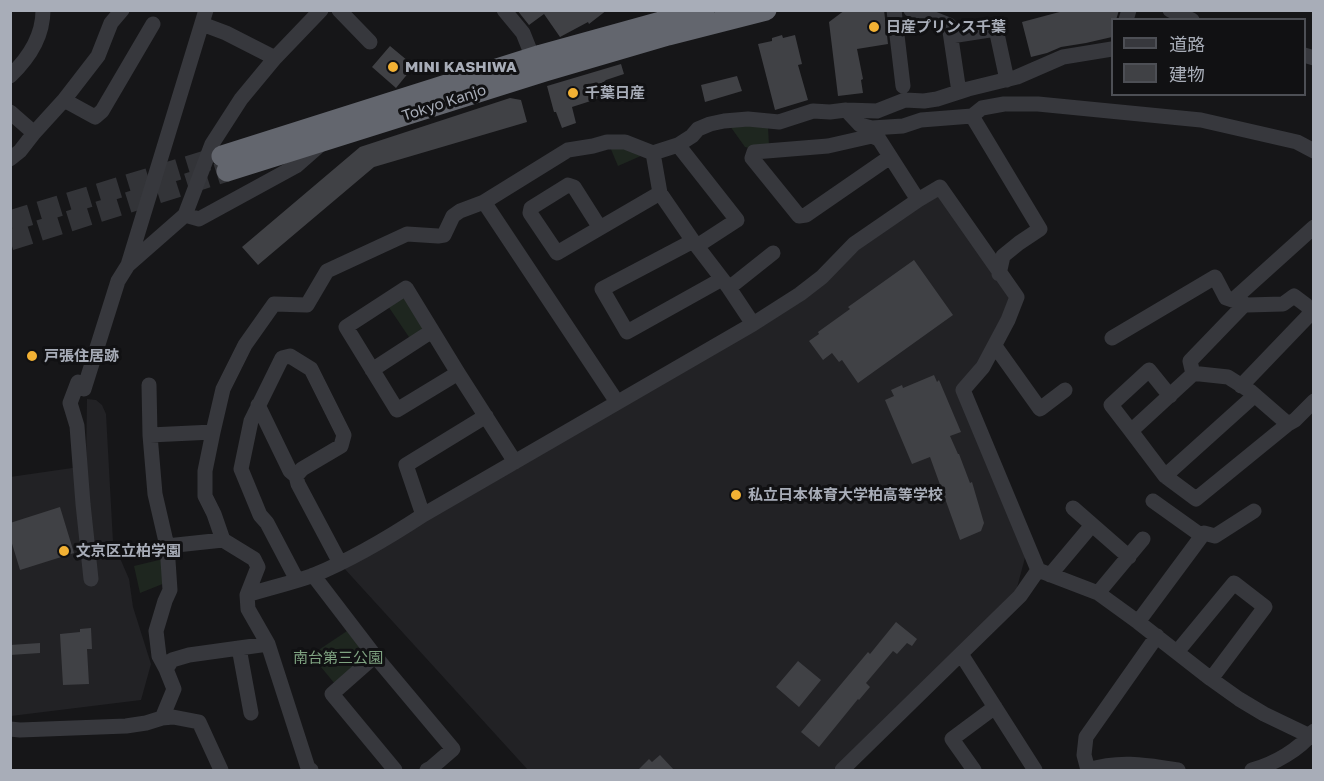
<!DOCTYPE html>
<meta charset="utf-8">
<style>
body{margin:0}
#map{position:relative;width:1324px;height:781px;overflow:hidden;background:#161618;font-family:"Golos Text","Noto Sans JP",sans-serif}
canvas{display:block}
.frame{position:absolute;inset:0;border:12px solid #a8adb8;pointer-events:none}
.legend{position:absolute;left:1111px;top:18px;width:195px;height:78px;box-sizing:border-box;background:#111113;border:2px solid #4d4f55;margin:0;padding:8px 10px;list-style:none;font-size:18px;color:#a8adb8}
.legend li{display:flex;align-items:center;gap:12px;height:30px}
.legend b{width:30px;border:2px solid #4d4f55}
</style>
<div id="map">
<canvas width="1324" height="781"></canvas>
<div class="frame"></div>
<ul class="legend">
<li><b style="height:8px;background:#37383d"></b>道路</li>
<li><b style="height:16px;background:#404145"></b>建物</li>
</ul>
</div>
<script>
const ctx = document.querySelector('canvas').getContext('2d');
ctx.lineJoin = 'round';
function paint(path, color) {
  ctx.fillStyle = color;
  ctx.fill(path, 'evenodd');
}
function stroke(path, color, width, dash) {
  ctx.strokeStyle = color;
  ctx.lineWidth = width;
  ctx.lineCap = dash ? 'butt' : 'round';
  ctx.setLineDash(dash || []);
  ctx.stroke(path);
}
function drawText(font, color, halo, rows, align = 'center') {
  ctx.font = font + ' "Golos Text","Noto Sans JP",sans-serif';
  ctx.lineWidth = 6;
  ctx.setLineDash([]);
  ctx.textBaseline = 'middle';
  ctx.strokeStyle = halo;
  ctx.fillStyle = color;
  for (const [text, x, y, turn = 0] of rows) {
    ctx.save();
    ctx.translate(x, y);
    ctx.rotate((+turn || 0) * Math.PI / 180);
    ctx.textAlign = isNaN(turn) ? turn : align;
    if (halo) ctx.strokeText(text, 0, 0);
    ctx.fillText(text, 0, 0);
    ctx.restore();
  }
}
const built = new Path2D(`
 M935,194L942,195L1012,298L1004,322L960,389L1026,554L1015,595L833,770H528L343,567L756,328L860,245Z
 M87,399L96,400L102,405L106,414L113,542L129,579L133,607L151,664L141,700L11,716L10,477L86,466Z`);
const green = new Path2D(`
 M747,125L768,127L769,146L749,148L745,147L730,126Z
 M623,146L643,155L618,166L610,147Z
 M401,297L406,299L424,327L411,340L388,306Z
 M163,559L165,583L140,593L134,566Z
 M347,631L366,654L335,684L311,655Z`);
const building = new Path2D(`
 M517,10H607L589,24L588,22L560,37L544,14L529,25Z
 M845,10H884L888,44L857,49L863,79L861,80L863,93L838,96L829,22Z
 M1067,10H1119L1116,20H1113L1112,37L1086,43L1061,47L1047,53L1031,57L1022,22Z
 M782,35L783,38L795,35L802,64L798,65L808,100L775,110L758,44L772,41V38Z
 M390,46L414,66L396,88L372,67Z
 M621,64L624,74L606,80L597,88L600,98L572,107L576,123L562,128L556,112H554L547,86Z
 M737,76L742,91L705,102L701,85Z
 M510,98L521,100L527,122L374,167L258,265L242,247L360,147Z
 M914,260L953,315L858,383L842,360L839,362L832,353L823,360L809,341L819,334L818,332L850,309L848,307Z
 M934,375L937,382L939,380L961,432L950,436L958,454H959L970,483L972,482L984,523L981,531L960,540L930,457L912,464L885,400L894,396L891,390L902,385L903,388Z
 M60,507L74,553L20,570L10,537V523Z
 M896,622L917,639L912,646L907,643L897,654L893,651L866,683L870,687L859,700L858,699L819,747L801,732L868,652L870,654Z
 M91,628L92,649H87L89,684L63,685L60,634L80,632V629Z
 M40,643V653L10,655V645Z
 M798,661L821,680L799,707L776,687Z
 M660,755L675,771H637L649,759L652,762Z`);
const highwayTunnel = new Path2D(`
 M10,221L222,156
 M10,240L227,171`);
const minor = new Path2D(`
 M339,10L370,42
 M504,10L523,33L533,58
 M894,10L903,86
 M911,10L949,25L959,92
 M1170,10L1192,20
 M1126,20L1129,10
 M202,24L226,33L275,58
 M951,36L996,29L1007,80
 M1304,55L1314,58
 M10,76C29,58 43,37 43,10
 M64,100L95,117L102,111L153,24
 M846,110L860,125L872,128L903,126L921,120L972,116
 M10,112L34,133
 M678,145L737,220L697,246
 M653,153L660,193L693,241L729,288L753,324
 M890,157L806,215L799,216L752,158L754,152L828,146L872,136L879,139L918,200
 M10,159L20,151L34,133L64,100L98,56L111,23L122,10
 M484,202L617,402
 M185,215L199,219L296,166L321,144
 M600,228L574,187L568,185L531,208L530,213L557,253L660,193
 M693,241L602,289L627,332L722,279
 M128,265L206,10
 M999,274L1003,256L1019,243L1040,229L972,116L982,108L1004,104H1038L1201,120L1297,142L1314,151
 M729,288L773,253
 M1233,300L1314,227
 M1112,338L1215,277L1226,298L1247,305L1283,304L1294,296L1306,305L1314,314
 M995,346L1040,409L1065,390
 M372,370L432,331
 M458,373L397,410L346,327L406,288L458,373L515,462
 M1193,374L1190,361L1245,304
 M149,385L150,435L155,494L167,546L170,590L165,601L156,631L159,656L166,669L174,689L162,718
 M1241,386L1312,312
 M1255,395L1165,476L1196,499L1288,424
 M1170,396L1149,370L1111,405L1131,431L1193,374H1200L1228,377L1250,391L1288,424L1295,420L1314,401
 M258,405L290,471L296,476
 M1131,431L1165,476
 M150,435L213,432
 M1153,501L1202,536
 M1073,508L1129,557
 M423,515L406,465L486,416
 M223,540L214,514L205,496V471L213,432L223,389L245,345L274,304L307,305L327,271L407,234L438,236L444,235L453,216L460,211L484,202L568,150L593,146L607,142H625L653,153L678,145L692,136L698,129L710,124L724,121L748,119L779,122L813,111L830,112L846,110L877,111L905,100L924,101L937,99L968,89L1017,77L1063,57L1112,49
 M167,546L223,540L254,559L258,567L247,595C269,588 292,583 314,575C353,559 388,538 423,515L753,324L800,294L822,277L854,244L918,200L940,187L1017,297L1008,320L983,367L963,390L1038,570L1098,593L1138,622L1211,679L1239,699L1264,714L1314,738
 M313,575L375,656L453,749L431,768L427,770
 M1050,575L1092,525
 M91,579L83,504L77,426L70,403L78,382L84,389L118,281L128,265L185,215L212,144L241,99L275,58L321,10
 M297,580L267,523L260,515L241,469L251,421L282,358L290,356L311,369L344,435L341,446L302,469L296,476L298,484L340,563
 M1098,593L1143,539
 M247,595L248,609L268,644L308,768L311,770
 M1138,622L1204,533L1215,536L1254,511
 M1157,636L1086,737L1084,755L1088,770C1120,760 1146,765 1178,770
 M239,648L251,713
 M1177,652L1234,583L1265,607L1211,679
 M961,654L1035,770
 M375,656L332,694L395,770
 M166,669L172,660L189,655L268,644
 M10,729L20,730L126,726L146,723L162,718L173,717L199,722L221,770
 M842,770L1020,596L1038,570
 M974,770L952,739L995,707
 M1252,770C1274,764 1299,750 1314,731`);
const highway = new Path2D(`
 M222,156L541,55L704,10
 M227,171L545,71L668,35L766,10`);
const markers = [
 [874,27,6,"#f2b134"],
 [393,67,6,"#f2b134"],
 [573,93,6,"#f2b134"],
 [32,356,6,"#f2b134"],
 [736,495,6,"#f2b134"],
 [64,551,6,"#f2b134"]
];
const poiNames = [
 ["日産プリンス千葉",886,27],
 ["MINI KASHIWA",405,67],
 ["千葉日産",585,93],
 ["戸張住居跡",44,356],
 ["私立日本体育大学柏高等学校",748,495],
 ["文京区立柏学園",76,551]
];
const streetNames = [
 ["Tokyo Kanjo",444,103,-18]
];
const parkNames = [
 ["南台第三公園",338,658]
];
paint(built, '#222225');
paint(green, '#1e261f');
paint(building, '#404145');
stroke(highwayTunnel, '#333438', 21, [21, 10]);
stroke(minor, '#37383d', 15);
stroke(highway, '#63666e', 21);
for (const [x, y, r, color] of markers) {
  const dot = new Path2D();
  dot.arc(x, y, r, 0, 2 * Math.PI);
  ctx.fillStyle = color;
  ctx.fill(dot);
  stroke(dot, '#111113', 2);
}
drawText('bold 15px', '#a8adb8', '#111113', poiNames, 'left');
drawText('15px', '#a8adb8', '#111113', streetNames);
drawText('15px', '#7fa381', '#111113', parkNames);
</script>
